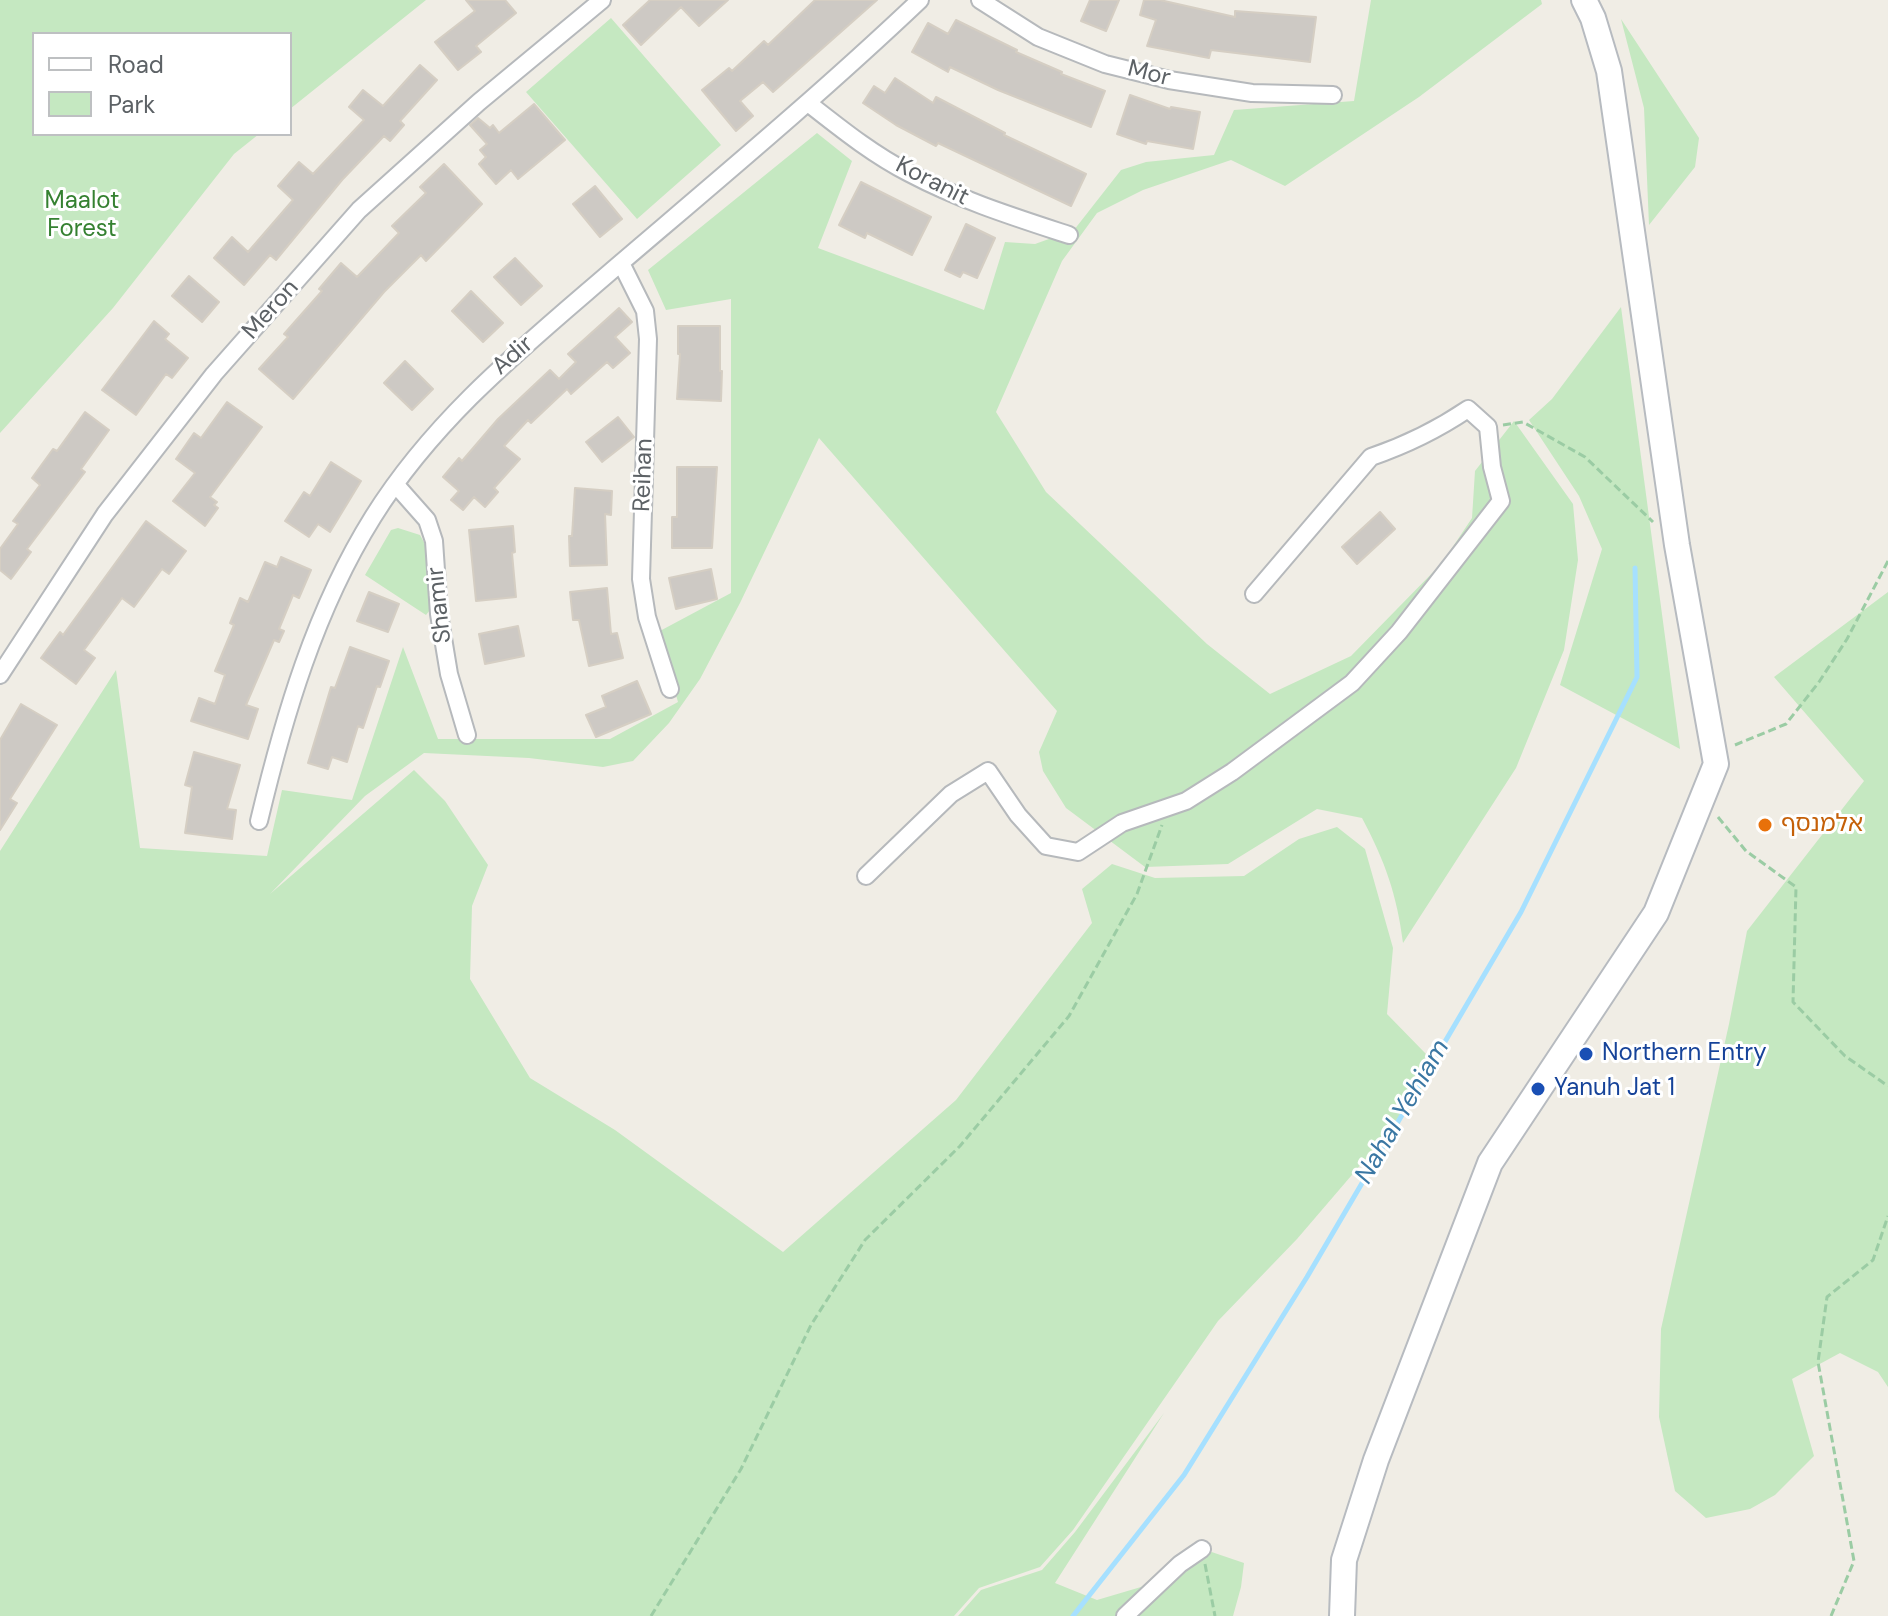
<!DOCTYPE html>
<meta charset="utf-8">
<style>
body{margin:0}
#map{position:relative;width:1888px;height:1616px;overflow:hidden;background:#f0ede5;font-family:"DM Sans",sans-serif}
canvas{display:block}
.legend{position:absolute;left:32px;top:32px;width:260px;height:104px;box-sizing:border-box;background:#fff;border:2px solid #bec0c2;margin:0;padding:10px 14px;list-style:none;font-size:24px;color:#5d6266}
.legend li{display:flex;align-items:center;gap:16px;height:40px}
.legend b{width:40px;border:2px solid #bec0c2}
</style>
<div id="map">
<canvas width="1888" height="1616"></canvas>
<ul class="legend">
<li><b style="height:10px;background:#fff"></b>Road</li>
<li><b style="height:22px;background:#c5e8c1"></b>Park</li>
</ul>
</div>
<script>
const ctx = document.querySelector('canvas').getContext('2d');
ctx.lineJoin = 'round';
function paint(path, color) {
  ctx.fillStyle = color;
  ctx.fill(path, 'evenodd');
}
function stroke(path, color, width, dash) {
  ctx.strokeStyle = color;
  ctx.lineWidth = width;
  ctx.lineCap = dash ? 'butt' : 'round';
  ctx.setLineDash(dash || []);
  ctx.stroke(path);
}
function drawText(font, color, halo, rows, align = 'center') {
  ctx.font = font + ' "DM Sans","Noto Sans Hebrew",sans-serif';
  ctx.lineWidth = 6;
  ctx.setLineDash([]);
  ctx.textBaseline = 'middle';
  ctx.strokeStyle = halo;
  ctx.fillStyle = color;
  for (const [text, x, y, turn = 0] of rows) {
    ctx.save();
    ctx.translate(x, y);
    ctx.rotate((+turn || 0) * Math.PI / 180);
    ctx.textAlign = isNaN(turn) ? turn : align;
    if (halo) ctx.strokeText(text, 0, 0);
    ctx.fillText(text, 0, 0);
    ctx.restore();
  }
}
const green = new Path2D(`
 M0,0H426L290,109V34H34V134H259L234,154L113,308L0,433Z
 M1371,0H1541L1542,4L1419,97L1285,186L1231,160L1143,190L1097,213L1062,261L996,412L1046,492L1207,644L1270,694L1351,656L1442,563L1472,518L1475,471L1514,421L1573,504L1578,560L1564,650L1516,768L1403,943C1397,895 1385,861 1362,818L1317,809L1228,864L1145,867L1066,808L1043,771L1039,752L1057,711L819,438L740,603L700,679L669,723L633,761L603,767L529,758L424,753L365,796L270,894L414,770L445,801L488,865L472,906L470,979L530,1078L615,1130L783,1252L956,1100L1092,923L1082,889L1112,864L1155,878L1244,876L1299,839L1337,827L1365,849L1393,948L1387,1014L1426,1054L1424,1085L1369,1155L1297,1239L1218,1321L1073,1530L1040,1567L979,1588L954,1616H0V851L116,670L140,848L267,856L282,790L352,800L403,647L438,739H610L678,702L658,632L731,593V299L666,310L648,270L817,133L852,161L818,248L984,310L1005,242L1035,244L1074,230L1121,170L1146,162L1214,155L1234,110L1354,101Z
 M611,18L721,145L637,219L526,92Z
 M1621,19L1699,138L1695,167L1649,225L1644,108Z
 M1621,307L1680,749L1560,685L1602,549L1579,496L1529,420L1552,399Z
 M398,528L420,535L425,544L430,610L426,615L365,575L391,530Z
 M1888,592V1387L1878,1372L1840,1353L1792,1379L1814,1456L1775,1495L1750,1509L1706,1518L1675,1491L1659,1417L1661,1329L1729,1024L1747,931L1864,781L1774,677Z
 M1164,1413L1055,1583L1097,1600L1141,1587L1194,1546L1244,1563L1241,1587L1233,1616H958L981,1590L1042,1570L1075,1532Z`);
const stream = new Path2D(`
 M1073,1616L1184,1475L1307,1277L1521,912L1637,677L1635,568`);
const building = new Path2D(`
 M466,0H505L516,13L476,46L481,52L458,70L435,42L475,11Z
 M650,0H728L699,26L681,7L641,45L623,25Z
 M815,0H877L773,92L763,82L740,101L753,116L736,131L702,90L729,68L732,71L764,41L768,45Z
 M1090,0H1119L1106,31L1081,21Z
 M1144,0H1160L1235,17V11L1316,17L1310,62L1211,50L1209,58L1147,46L1156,20L1140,15Z
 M956,20L1017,50L1016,52L1062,72L1061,74L1105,91L1091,127L998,90L950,67L948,72L912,52L928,23L948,34Z
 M420,65L437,80L400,121L404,125L390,141L384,136L342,180L276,260L270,255L244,285L214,258L232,237L248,252L293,200L278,186L299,162L313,174L364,120L349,107L363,90L383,106Z
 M895,78L933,103L936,97L1005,133L1004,135L1086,174L1071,206L938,143L936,146L896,125L863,103L874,86L885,93Z
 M1130,95L1170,109L1171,107L1200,112L1193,149L1147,141L1146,144L1117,134Z
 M534,104L565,140L518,179L511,170L496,184L479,164L486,157L480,150L487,144L470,125L478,118L490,128L493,125L499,133Z
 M444,164L482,204L426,261L421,255L384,292L293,399L259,369L288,337L284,334L322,291L319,289L341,263L357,277L399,233L392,226L426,193L420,187Z
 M861,182L931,217L912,255L867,233L865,238L839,225Z
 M595,186L622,219L600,237L573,204Z
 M966,224L995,238L977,278L963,272L960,277L945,270Z
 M515,258L542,286L521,305L494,277Z
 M189,276L219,302L202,322L172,296Z
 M471,291L503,323L483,342L452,311Z
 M619,308L632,322L615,337L630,353L613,368L607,362L571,394L567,389L531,423L528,420L504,446L520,459L494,488L498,492L485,507L474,497L463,510L451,500L459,491L443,477L459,458L462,461L498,419L550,370L559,379L576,362L568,354Z
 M154,321L169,334L165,339L188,358L172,378L166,374L136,415L102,390Z
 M678,326H720V371H722L721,401L677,399L680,354H678Z
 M405,361L433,389L412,410L384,383Z
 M227,402L262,427L210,497L217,502L214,505L218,508L205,526L173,501L195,473L176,459L194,433L201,438Z
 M85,412L109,430L81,469L85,472L27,549L31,552L11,579L0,570V549L18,524L13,521L40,485L32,478L53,449L57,451Z
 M618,417L634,437L602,462L586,442Z
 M331,462L361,481L330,532L318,524L309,537L285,521L304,492L310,496Z
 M677,467H717L712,548H672V517H677Z
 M575,488L612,491L611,515L605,514L607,565L570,566L569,536H572Z
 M1380,512L1395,529L1357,564L1342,547Z
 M146,521L186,551L169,574L162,569L134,607L122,598L84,650L95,658L76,684L41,658L60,632L63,635Z
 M513,526L515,552L512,553L516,597L476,601L469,530Z
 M281,557L311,570L299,598L293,595L279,629L284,631L279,642L274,640L246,705L258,709L248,739L191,721L199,698L215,704L225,675L215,671L234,625L230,623L240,598L248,602L265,562L277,567Z
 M711,569L717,599L676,609L669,578Z
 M607,588L611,634L617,633L623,658L589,666L579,620H573L570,592Z
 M369,592L399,604L388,632L357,621Z
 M518,626L524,656L485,664L479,634Z
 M350,647L389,661L380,687L377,686L363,728L358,726L347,762L332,757L328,769L308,763L331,687L335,688Z
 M637,681L651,714L596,737L586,715L606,707L602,696Z
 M21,704L57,725L10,799L17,803L0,830V740Z
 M194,752L240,765L227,809L236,810L232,839L185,833L192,787L185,785Z`);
const path = new Path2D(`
 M1503,425L1523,422L1585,457L1653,522
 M1735,745L1786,724L1819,682L1847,639L1888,561
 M1718,817L1746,851L1796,887L1793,1002L1845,1056L1888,1086
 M1205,1564L1215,1616
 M651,1616L741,1469L811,1325L865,1240L960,1146L1069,1016L1137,894L1162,825
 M1831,1616L1854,1561L1818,1362L1827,1297L1873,1260L1888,1216`);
const street = new Path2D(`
 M980,0L1038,37L1105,64L1169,80L1252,93L1333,95
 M808,103C840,128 872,154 909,173C960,200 1014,217 1069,235
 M621,263L645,311L648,339L641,579L647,617L670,689
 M396,485L427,520L434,541L439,614L449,674L467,735
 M0,675L105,514L214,374L359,210L479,102L602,0
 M259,821C284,716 315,610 373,517C436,416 527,344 616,267C719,179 822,93 920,0
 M866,876L951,794L988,771L1018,815L1046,846L1078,852L1122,823L1186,801L1232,772L1352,683L1399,632L1501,501L1492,467L1488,427L1468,409C1437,430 1406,445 1371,457L1254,594
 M1125,1616L1180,1564L1202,1549`);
const secondary = new Path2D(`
 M1342,1616L1344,1560L1376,1460L1490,1163L1656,913L1716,764L1677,545L1609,71L1593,18L1584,0`);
const markers = [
 [1765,825,8,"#e8710a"],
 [1586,1054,8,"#1a4fb4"],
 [1538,1089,8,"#1a4fb4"]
];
const streetNames = [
 ["Mor",1149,74,14],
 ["Koranit",932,182,27],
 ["Meron",271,310,-48],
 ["Adir",513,356,-41],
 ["Reihan",644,475,-88],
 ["Shamir",440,605,-96]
];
const parkNames = [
 ["Maalot",82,202],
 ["Forest",82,230]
];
const foodNames = [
 ["אלמנסף",1781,825]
];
const transitNames = [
 ["Northern Entry",1602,1054],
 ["Yanuh Jat 1",1554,1089]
];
const waterNames = [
 ["Nahal Yehiam",1403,1112,-60]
];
paint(green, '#c5e8c1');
stroke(stream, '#a6e0ff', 5);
paint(building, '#cdc9c4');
stroke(building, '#d5cec3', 2);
stroke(street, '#b6b9bc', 20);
stroke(secondary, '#b7bbc0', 28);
stroke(path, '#9bcca4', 3, [8, 4]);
stroke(street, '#fff', 16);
stroke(secondary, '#fff', 24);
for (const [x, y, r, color] of markers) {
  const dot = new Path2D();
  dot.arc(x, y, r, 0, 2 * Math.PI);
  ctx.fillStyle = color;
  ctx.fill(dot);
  stroke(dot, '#fff', 3);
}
drawText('24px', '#5d6266', '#fff', streetNames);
drawText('24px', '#358131', '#fff', parkNames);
drawText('24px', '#c56008', '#fff', foodNames, 'left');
drawText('24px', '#164399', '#fff', transitNames, 'left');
drawText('italic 26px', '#3a77a3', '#fff', waterNames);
</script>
